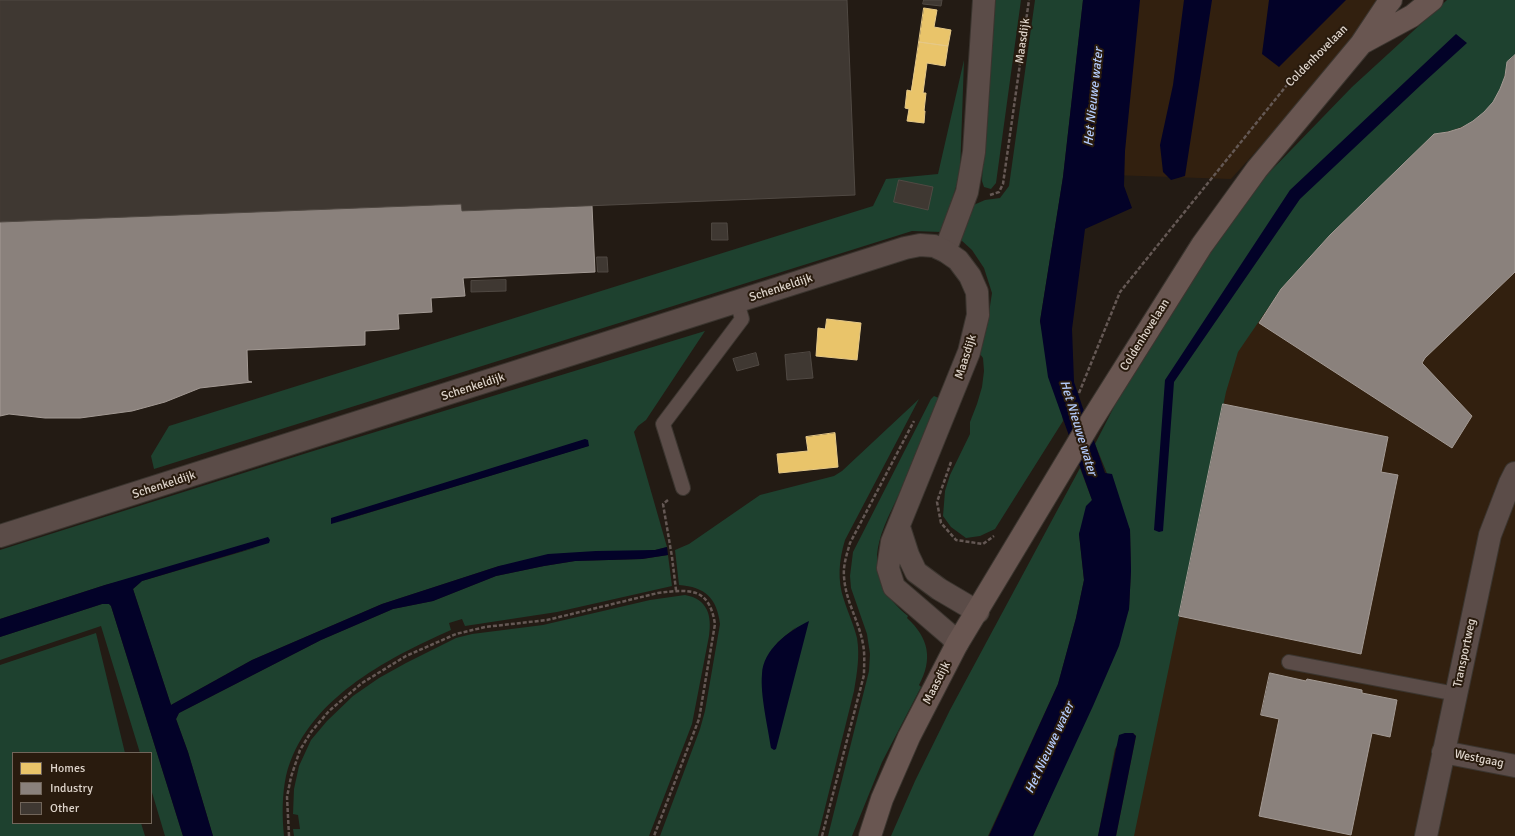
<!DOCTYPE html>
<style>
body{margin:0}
#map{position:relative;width:1515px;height:836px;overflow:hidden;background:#231b14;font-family:Signika,sans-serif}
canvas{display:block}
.legend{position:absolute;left:12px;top:752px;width:140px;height:72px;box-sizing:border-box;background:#291b0e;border:1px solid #71655a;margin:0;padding:5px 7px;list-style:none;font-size:12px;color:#ded4cb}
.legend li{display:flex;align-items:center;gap:8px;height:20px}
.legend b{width:20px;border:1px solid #71655a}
</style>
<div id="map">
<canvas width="1515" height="836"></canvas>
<ul class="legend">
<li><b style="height:11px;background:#e9c46a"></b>Homes</li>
<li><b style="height:11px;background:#8a817c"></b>Industry</li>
<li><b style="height:11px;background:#3f3832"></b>Other</li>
</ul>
</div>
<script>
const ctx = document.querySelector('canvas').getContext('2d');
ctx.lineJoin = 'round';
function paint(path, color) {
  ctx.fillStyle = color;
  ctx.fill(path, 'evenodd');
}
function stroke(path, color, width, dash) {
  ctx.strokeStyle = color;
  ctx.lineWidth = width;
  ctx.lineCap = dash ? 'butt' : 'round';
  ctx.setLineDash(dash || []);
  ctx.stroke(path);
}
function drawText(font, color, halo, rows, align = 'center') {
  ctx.font = font + ' Signika,sans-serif';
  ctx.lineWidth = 4;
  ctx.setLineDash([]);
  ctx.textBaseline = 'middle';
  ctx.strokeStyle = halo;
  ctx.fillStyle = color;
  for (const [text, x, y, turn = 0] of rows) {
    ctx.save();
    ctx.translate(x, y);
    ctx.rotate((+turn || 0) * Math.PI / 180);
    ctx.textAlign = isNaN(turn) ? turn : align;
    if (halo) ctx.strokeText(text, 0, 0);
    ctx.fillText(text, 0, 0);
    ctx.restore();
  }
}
const built = new Path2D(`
 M1099,0H1392L1231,179L1081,174Z
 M1515,0V836H1105L1171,387Z`);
const green = new Path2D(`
 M991,0H1021L996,183L991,189L984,187L982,181L988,46Z
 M1035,0H1083L1063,177L1040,321L1062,414L1063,421L995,529L980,536L966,538L951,527L943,516L945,491L950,475L970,434V422L977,404L982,387L984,371L983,358L980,354L987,326L992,293L984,268L972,250L961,240L969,207L985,200L1000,198L1009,186Z
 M1447,0H1515V55C1504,66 1507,71 1502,85C1491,116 1465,130 1434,134L1330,235L1281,289L1238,352L1226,392L1134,836H1116L1136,736L1133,733H1125L1115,749L1098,836H1033L1042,817L1129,609L1131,571L1130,530L1095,444L1116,403L1178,299L1215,244L1261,181L1352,87Z
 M964,60L960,174L942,232L912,231L154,469L151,456L169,426L873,206L886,179L938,174Z
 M705,331L646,420L638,426L634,432L667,547L655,550L499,566L382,604L252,660L171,705L133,589L142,581L258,547L105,585L0,619V550L310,452ZM588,440V446L332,524Z
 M934,396L941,399C926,430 912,462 899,494C890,514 877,536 877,560C878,583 890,602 908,616L907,618C929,638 933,659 919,685L921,687L882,762L852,836H828L869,671L870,654L867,634L851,588L850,576L853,552L931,399Z
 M919,399L845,540C839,560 837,580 844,600C848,613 854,625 857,638C860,656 857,673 854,691L818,836H660L700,729L705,711L720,624C717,598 705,587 679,585L675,550L689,544L760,495L834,476L842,471ZM796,627L766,659L778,642Z
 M1080,468L1092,500L1079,534L1084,580L1076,618L1058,684L988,836H891L915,781L950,710Z
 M668,555L672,586L557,612L465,626L462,619L449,623L451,630C386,659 305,700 286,776C282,795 282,816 284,836H213L188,752L176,719L179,713L321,640L393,609L433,601L496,576L544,566L575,561L642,559Z
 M685,595C708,599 712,616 709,636L692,724L649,836H294L293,829H300L298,815L293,814L294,789L299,766L311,740L327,721L353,696L379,678L406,663L456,638L472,634L543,625L650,600Z
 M102,604H109L111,606L183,836H165L151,789V753H140L101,626L0,660V637Z
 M96,633L125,753H13V823H141L145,836H0V665Z`);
const water = new Path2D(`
 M1083,0H1140L1125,151L1124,186L1132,208L1085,229L1072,329L1074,382L1105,473L1112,474L1130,530L1131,571L1129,609L1119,646L1093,706L1033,836H989L1058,684L1076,618L1084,580L1079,534L1086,506L1092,500L1048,377L1040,321L1063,177Z
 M1184,0H1212L1185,176L1171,180L1163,172L1160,145L1173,85Z
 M1269,0H1346L1279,67L1262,54Z
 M1456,34L1467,43L1422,84L1300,199L1174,382L1163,531L1159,532L1154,530L1165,380L1290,190Z
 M585,439L588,440L589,446L331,524V518Z
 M268,537L270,540L269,543L142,581L133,589L171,705L252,660L382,604L499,566L548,554L596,551L655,550L667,547L668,555L642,559L575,561L544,566L496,576L433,601L393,609L321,640L179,713L176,719L188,752L213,836H183L111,606L109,604H102L0,637V619L105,585Z
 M809,621L776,749L774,750L771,748C768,727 760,695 762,674C763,650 788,631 809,621Z
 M1125,733H1133L1136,736L1116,836H1098L1119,735Z`);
const homes = new Path2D(`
 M924,8L937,10L934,27L951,30L948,46L919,42Z
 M919,42L948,46L945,66L927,63L923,93H926L924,111H925L924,123L907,121L909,109L905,108L907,90L911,91Z
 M827,319L861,323L857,360L816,356L818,328L825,329Z
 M835,433L838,467L779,473L777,454L808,451L806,437Z`);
const industry = new Path2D(`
 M1515,55V272L1425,358L1422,363L1472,416L1452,448L1259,323L1281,289L1330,235L1434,134L1448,132L1461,128L1473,121L1484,112L1493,102L1500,89L1505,76L1507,62Z
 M461,204L462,211L592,206L595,272L463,278L465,296L431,298L432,312L398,314L399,329L365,331V345L247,350L248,381L252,382L200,388L165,402L132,411L80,418H45L9,414L0,416V222Z
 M1223,404L1388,437L1381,472L1398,475L1361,654L1179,616Z
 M1270,673L1306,681L1307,679L1362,690V693L1397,700L1390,737L1372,733L1351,835L1259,816L1279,719L1261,715Z`);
const building = new Path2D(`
 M0,0H847L855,195L462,211L461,204L0,222Z
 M924,0H942L941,6L923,4Z
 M899,180L933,187L928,210L894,202Z
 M712,223H727L728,240H712Z
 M597,257H607L608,272H598Z
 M506,280V291L471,292V281Z
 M810,352L813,378L787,380L785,355Z
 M756,353L759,365L737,371L733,359Z`);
const path = new Path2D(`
 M990,195L999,192L1003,184L1029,0
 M1079,393L1120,292L1291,80L1330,43
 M951,462L937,502L941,523L956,540L983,544L994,536
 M668,500L663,504L672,557L676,590
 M289,836L287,797L291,777L300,750L311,732L329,711L362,683L406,656L456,634L485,627L547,620L658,593C690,589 709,587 715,624L699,719L654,836
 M822,836L864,675C864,664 865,654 863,644C859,621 845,600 844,576C843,565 847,554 850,543L914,421`);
const service = new Path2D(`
 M683,488L663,424L742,319L737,302
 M1289,662L1456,694`);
const minor = new Path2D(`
 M945,251L967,192L974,152L984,0
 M1443,752L1515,766
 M1426,836L1490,535L1510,483L1515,473`);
const tertiary = new Path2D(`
 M899,527L908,555L916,572L939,589L978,612
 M0,536L905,248L920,245L934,246L945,251L958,260L970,276L977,292L978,315L969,352L892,542L888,568L894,587L951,636L957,644`);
const secondary = new Path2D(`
 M1364,42L1412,16L1432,0
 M870,836L882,799L909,737L957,644L1090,423L1202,245L1257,169L1361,44L1387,5L1391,0`);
const streetNames = [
 ["Maasdijk",1023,41,-82],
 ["Coldenhovelaan",1317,56,-45],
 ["Schenkeldijk",781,288,-18],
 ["Coldenhovelaan",1145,335,-58],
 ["Maasdijk",966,357,-72],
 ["Schenkeldijk",473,387,-18],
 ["Schenkeldijk",164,485,-18],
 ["Transportweg",1465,653,-78],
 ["Maasdijk",937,683,-63],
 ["Westgaag",1479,759,11]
];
const waterNames = [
 ["Het Nieuwe water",1094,97,-84],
 ["Het Nieuwe water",1078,428,73],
 ["Het Nieuwe water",1050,748,-65]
];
paint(built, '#32200f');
paint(green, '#1e412f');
paint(water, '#030228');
paint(homes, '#e9c46a');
stroke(homes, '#e6c987', 1);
paint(industry, '#8a817c');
stroke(industry, '#a39a94', 1);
paint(building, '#3f3832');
stroke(building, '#504943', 1);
stroke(service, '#3b352f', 16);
stroke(minor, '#3b352f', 24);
stroke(tertiary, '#3b352f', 24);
stroke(secondary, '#3b352f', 24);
stroke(path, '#645854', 2.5, [4, 2]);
stroke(service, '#5b4c48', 14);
stroke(minor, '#5b4c48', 22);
stroke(tertiary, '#5b4c48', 22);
stroke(secondary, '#695651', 22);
drawText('12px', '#ded4cb', '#291b0e', streetNames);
drawText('italic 13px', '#b4cbfb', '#291b0e', waterNames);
</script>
